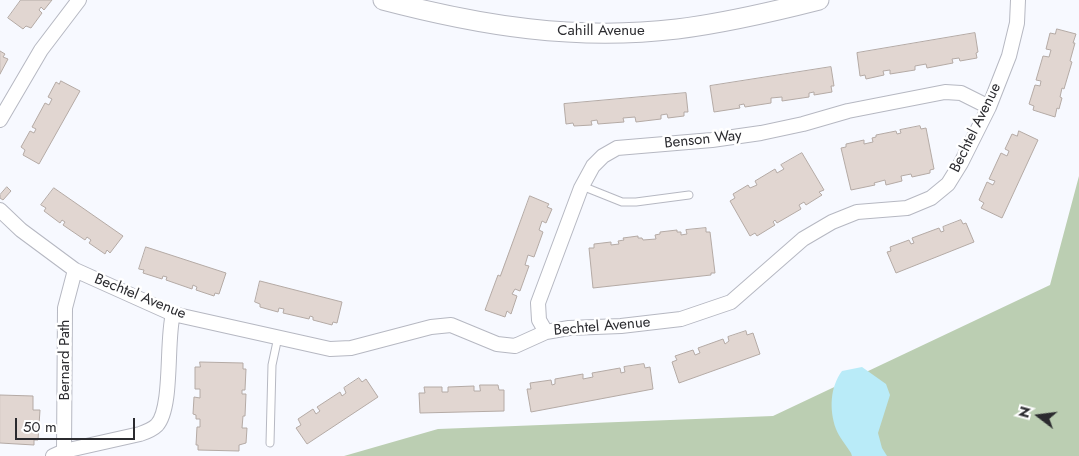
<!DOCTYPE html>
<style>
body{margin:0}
#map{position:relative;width:1079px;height:456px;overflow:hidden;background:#f7f9ff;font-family:Jost,sans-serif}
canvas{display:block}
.north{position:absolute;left:1014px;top:391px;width:50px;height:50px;-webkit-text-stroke:4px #fff;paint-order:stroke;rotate:285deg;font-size:14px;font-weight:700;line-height:20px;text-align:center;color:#2b2b2f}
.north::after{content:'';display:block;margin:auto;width:18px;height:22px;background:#2b2b2f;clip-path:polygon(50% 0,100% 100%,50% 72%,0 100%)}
.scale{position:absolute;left:15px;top:418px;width:120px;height:22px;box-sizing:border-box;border:2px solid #2b2b2f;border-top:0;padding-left:6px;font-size:15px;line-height:18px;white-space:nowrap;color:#2b2b2f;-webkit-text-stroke:4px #fff;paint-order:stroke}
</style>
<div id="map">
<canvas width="1079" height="456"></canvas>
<div class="north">N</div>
<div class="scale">50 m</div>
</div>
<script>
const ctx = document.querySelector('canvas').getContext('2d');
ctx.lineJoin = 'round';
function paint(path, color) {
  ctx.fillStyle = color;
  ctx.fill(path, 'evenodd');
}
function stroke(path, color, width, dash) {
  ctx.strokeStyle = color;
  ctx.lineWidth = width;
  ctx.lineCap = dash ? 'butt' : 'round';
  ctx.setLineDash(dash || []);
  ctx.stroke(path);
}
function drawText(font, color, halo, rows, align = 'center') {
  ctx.font = font + ' Jost,sans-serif';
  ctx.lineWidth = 5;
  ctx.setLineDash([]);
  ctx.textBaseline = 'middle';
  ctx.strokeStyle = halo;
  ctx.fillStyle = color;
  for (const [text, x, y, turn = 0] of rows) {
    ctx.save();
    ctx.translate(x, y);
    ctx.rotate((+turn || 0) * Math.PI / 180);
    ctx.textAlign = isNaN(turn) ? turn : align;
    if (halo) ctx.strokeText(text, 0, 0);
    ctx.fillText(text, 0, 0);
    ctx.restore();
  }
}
const green = new Path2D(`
 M1079,176V456H344L438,429L773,416L1050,285Z`);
const water = new Path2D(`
 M862,367L886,384L890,395L878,433L882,448L887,456H852L851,453C846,445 839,437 836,429C829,410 830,387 842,371Z`);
const building = new Path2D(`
 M21,0H52L44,10L41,7L39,10L42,13L31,28L26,26L23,29L8,18Z
 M1057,29L1076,34L1073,43H1075L1070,61L1072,62L1064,89L1062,88L1060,97L1062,98L1059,109L1057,108L1055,117L1033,110L1034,106L1029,104L1035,85L1040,86L1041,81L1036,80L1043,56L1049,57L1051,50L1046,49L1050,33L1055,34Z
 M975,33L978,52L976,53L977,58L960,61L959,58L952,59L953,63L927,68L926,64L915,66V70L890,74V70L883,71L884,75L866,79L865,75L860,76L857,53Z
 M0,51L5,54L3,57L8,59L0,74Z
 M831,67L834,86H831L832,92L814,95V92L809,93V97L782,101V97L771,98V103L745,107L744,104L739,105L740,108L714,112L710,86Z
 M61,81L80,91L39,164L23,155L25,150L21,147L30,131L34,133L36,129L32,127L45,103L49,105L52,99L48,97L56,82L59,84Z
 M686,93L688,112H684V116L668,118L667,114L661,115V119L636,122L635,117L623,118L624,122L598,124L597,120L591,121L592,125L574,126L573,123L566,124L564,104Z
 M920,126L921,129L926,128L934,169L930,170V173L912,177L911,174L901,176L902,181L886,185L885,180L874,183L875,185L851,190L841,148L846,147V144L864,140V144L873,142L872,138L876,137V135L896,131L897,134L901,133L900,130Z
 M1019,131L1038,140L1002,218L981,208L984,203L979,200L987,182L993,185L995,181L989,179L1001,153L1007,156L1009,151L1005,149L1012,134L1017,136Z
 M802,153L824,190L819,192L822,195L806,205L804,202L799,205L801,209L777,223L775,220L773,222L775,225L757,236L755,233L750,236L730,201L735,198L733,194L748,185L750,188L757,185L755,181L775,169L777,173L784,169L781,165Z
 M7,187L11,191L3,200L0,198V195Z
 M54,188L123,236L110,253L107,250L105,254L89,243L91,240L87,237L85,240L63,225L65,222L62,220L60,223L44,211L46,208L41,205Z
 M530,196L549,204L547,207L552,209L546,223L542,221L539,230L543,232L534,257L528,255L525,265L529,266L520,291L515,289L512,294L517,296L511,314L507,311L505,317L485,310L498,275L500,276Z
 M961,220L963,224L966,223L974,242L896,273L887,252L891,251L890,247L909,240L911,244L914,243L912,238L939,228L941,232L944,231L943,227Z
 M706,228V232H710L715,273H711V275L593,288L589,248H594V244L611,242V245L619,244L618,241L624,240L623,238L638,236V238H642L643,240L656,239L655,235L660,234V232L677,230V232H681V235L687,234L686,230Z
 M146,247L226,273L219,294L215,293L214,296L196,290L197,287L193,285L192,289L166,280L167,277L163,276L162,279L143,273L144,270L139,269Z
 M260,281L342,302L337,323L333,322L332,325L313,320V317L310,316L309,319L283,313L284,309L279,308L278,312L260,307V304L255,302Z
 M746,331L747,335L753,333L760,354L679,383L672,362L677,360L675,356L693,350L695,355L700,353L698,348L723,339L725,344L729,341L728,337Z
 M200,362L243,363V369H246L245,390H242V394H246L245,416H243L242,428H247L246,443L239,445V451L198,450V445H196L197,427H200V419H196V415L193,414L194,397L200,398V389H195V367H200Z
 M644,364L645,368L650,367L653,389L531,412L527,389H531L530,383L551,380L552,385L555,384V379L583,374V379L593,377L592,373L620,368L621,373L625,372L624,367Z
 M359,378L362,382L366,379L378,397L307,444L296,428L301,425L298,419L313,409L316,414L320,411L317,407L340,392L342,396L346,393L344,388Z
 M480,385H498L499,390H504V411L420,413L419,393H425L424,387H442V392H448V387L474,386V391H480Z
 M0,395L33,396V410H40L38,440H34V445L0,443Z`);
const lane = new Path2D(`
 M582,186L622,202H636L689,195
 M270,443L272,365L278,337`);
const street = new Path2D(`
 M0,120L41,50L79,0
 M0,210L21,230L75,270L173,314L330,349L351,348L431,327L451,325L497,344L515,346L546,332L569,328L621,326L681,319L731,302L803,239L832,222L857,212L907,208L931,198L948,184L961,163L989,107L1009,56L1017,23L1018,0
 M546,332L539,320L538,303L581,188L593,166L603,156L617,148L712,140L761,133L803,124L848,111L945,92L961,93L989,107
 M64,451L65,308L75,270
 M53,456L64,451L140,434C146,432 153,429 157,425C173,407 166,340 173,314`);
const secondary = new Path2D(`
 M383,0C482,26 575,41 677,29C725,23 772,12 819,0`);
const streetNames = [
 ["Cahill Avenue",601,31],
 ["Bechtel Avenue",976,128,-64],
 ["Benson Way",703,140,-6],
 ["Bechtel Avenue",140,297,22],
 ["Bechtel Avenue",602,327,-5],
 ["Bernard Path",65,360,-90]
];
paint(green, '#bbceb2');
paint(water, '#b9ebf8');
paint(building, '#e1d6d1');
stroke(building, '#b4aaa5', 1);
stroke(lane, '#b6b8c2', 9);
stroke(street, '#b6b8c2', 16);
stroke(secondary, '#b6b8c2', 21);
stroke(lane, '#fff', 7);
stroke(street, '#fff', 14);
stroke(secondary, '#fff', 19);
drawText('15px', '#2b2b2f', '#fff', streetNames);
</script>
